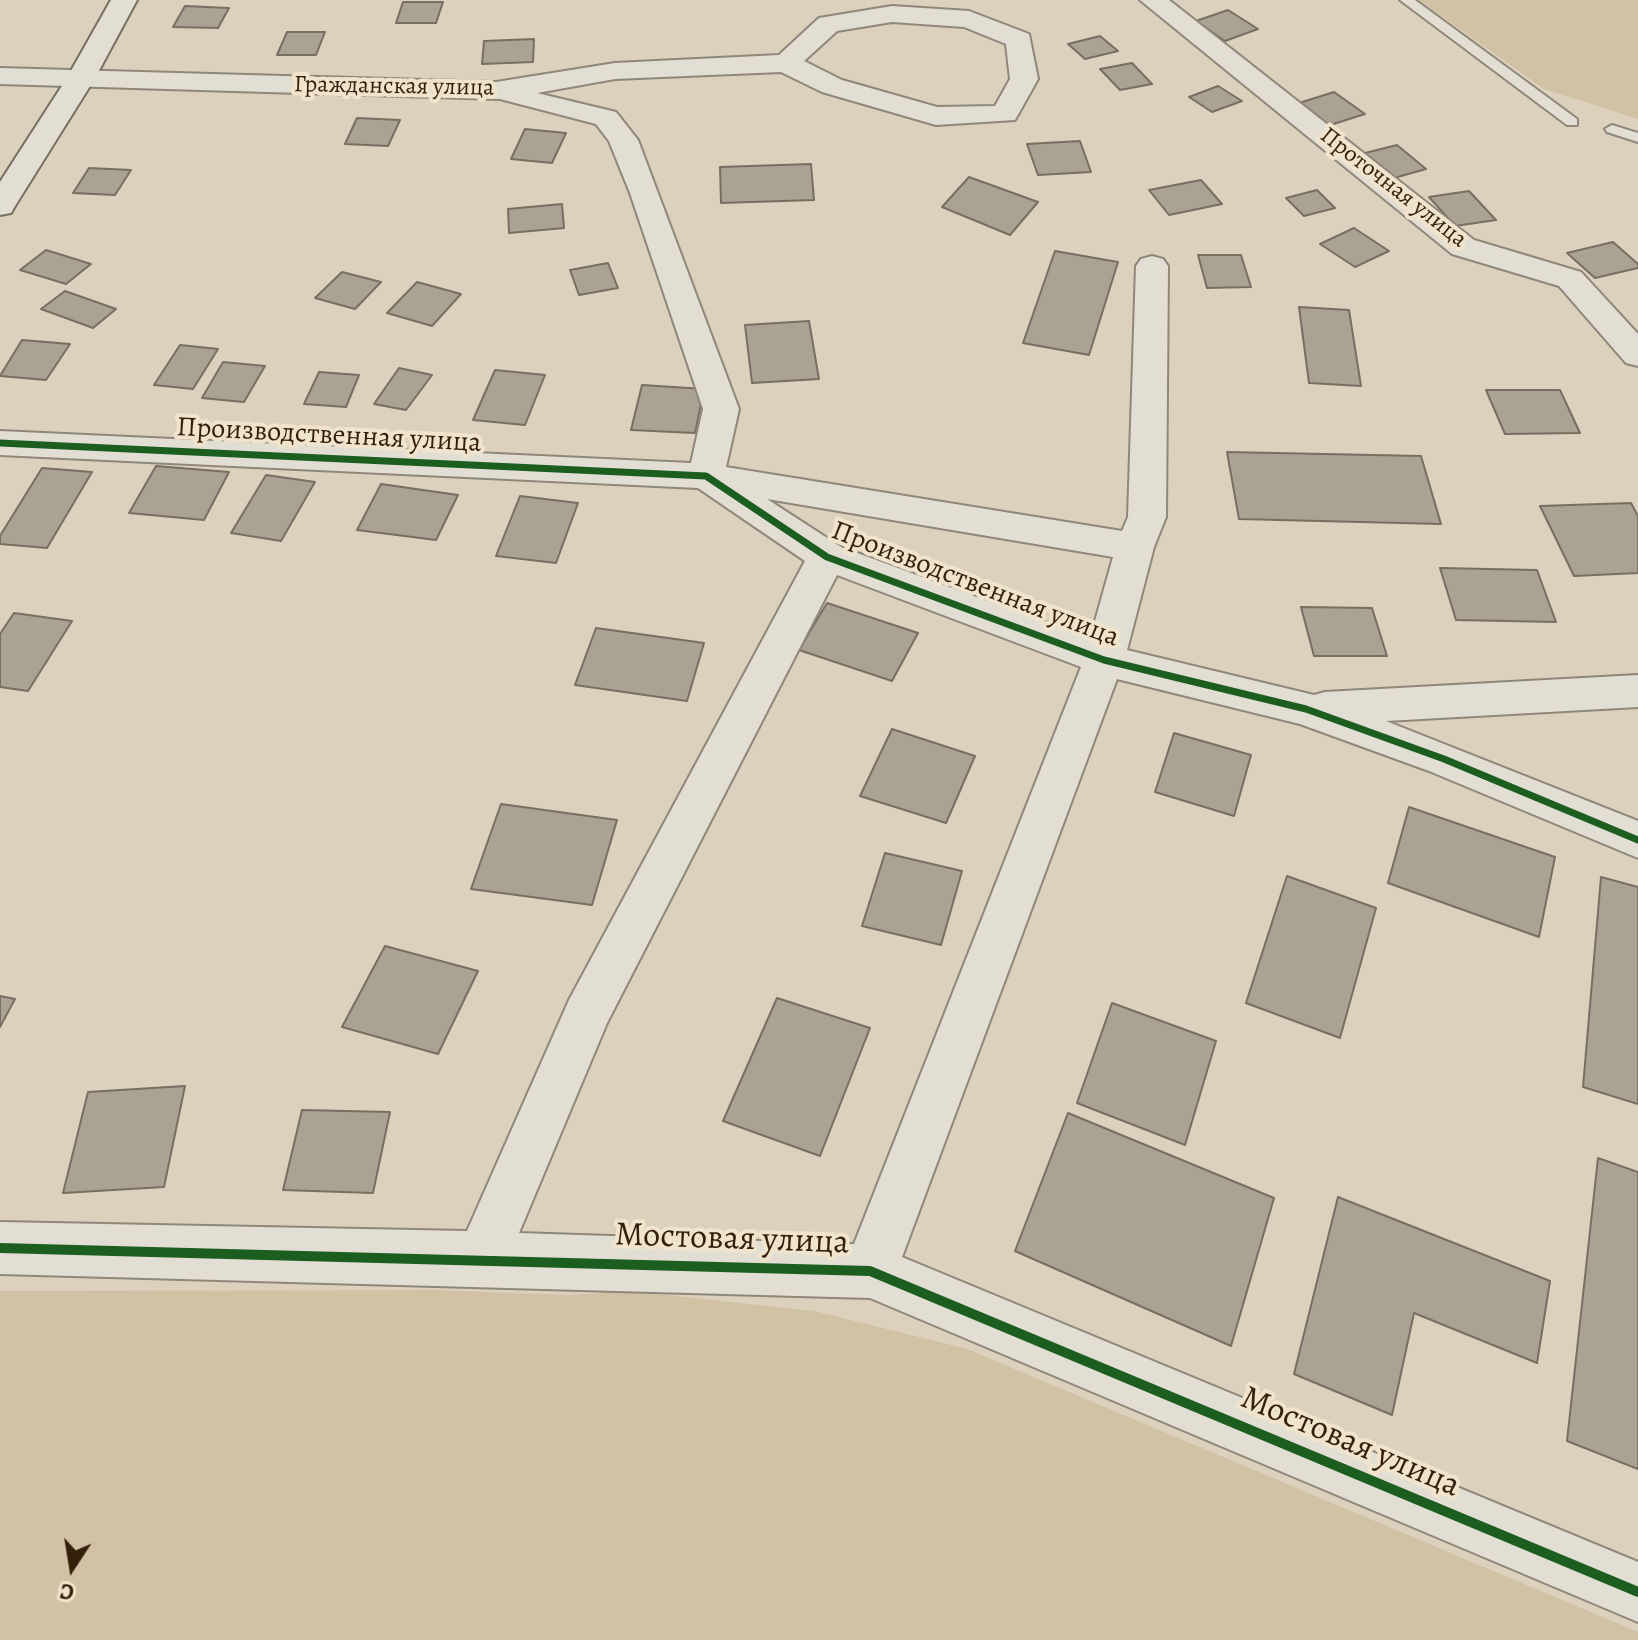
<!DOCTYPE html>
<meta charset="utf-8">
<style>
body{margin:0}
#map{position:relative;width:1638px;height:1640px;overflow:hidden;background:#dbd1bd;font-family:Alegreya,serif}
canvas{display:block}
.north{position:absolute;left:32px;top:1528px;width:80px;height:80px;-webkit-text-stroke:6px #f0e4cc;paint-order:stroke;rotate:192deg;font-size:22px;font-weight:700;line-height:32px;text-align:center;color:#341f0b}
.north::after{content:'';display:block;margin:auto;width:28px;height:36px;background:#341f0b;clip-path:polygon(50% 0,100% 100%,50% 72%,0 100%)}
</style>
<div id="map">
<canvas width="1638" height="1640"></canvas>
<div class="north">С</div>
</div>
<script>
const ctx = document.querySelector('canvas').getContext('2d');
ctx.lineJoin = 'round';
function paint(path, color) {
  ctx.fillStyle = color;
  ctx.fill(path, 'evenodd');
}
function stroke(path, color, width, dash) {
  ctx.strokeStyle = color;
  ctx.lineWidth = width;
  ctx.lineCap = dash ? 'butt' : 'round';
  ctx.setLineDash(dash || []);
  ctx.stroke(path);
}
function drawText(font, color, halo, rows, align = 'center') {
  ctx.font = font + ' Alegreya,serif';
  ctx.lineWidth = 8;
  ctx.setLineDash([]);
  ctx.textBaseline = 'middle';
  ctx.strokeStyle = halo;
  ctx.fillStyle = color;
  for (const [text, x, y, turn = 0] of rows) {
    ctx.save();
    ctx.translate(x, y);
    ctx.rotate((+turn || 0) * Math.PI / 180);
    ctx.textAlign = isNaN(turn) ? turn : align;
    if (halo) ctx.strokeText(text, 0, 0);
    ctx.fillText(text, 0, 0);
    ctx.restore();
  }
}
const green = new Path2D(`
 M1419,0H1638V119L1544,89Z
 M437,1290L569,1295L630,1291L814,1311L967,1349L1638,1632V1640H0V1291Z`);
const building = new Path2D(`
 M403,2H443L436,23H396Z
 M185,6L229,8L218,28L173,27Z
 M1228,10L1258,29L1225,41L1196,21Z
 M287,32H325L316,55H277Z
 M1100,36L1118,51L1085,59L1068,44Z
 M534,39L533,62L482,64L484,41Z
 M1132,63L1152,84L1120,90L1100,69Z
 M1218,86L1242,101L1212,112L1189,97Z
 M1334,92L1365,114L1327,126L1296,104Z
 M357,118L400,120L388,146L345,144Z
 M525,129L566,133L552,163L511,159Z
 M1080,141L1091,172L1038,175L1027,144Z
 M1397,145L1426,169L1394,178L1365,153Z
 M811,164L814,200L721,203L720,167Z
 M89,168L131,170L115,195L73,193Z
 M969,177L1038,202L1010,235L942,207Z
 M1201,180L1222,204L1169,215L1149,190Z
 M1317,190L1335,208L1304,216L1286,198Z
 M1469,191L1496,220L1455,226L1429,197Z
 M562,204L564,228L509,233L508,209Z
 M1354,228L1389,251L1355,267L1320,244Z
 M1613,242L1638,264V268L1595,278L1567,253Z
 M46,250L91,264L66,284L20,270Z
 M1055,251L1118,262L1089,355L1023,343Z
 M1198,255H1241L1251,287L1207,288Z
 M608,263L618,288L579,295L570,270Z
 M342,272L381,282L355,309L315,298Z
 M417,282L461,294L432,326L387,313Z
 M65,291L116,309L93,328L41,309Z
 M1299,307L1349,310L1361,386L1309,383Z
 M809,321L819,379L752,383L745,325Z
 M22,340L70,344L46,380L0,376Z
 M180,345L218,349L193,389L154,385Z
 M223,362L265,366L244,402L202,398Z
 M399,368L432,375L406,410L374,404Z
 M495,370L545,375L525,425L473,420Z
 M319,372L359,375L346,407L304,404Z
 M642,385L704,389L695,433L631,430Z
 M1486,390H1560L1580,433L1505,434Z
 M1227,452L1421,456L1441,524L1239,519Z
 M156,466L229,472L204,520L129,513Z
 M42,468L92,472L47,548L0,544V536Z
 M266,475L315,482L281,541L231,533Z
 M381,484L458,495L436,540L357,530Z
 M520,496L578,503L556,563L496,556Z
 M1631,503L1638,516V573L1574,576L1540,506Z
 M1440,568L1537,570L1556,622L1456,620Z
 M827,603L918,633L892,681L799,650Z
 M1301,607L1372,608L1387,656H1314Z
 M14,613L72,621L28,691L0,687V634Z
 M596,628L704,643L687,701L575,685Z
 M892,729L975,756L946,823L860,796Z
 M1174,733L1251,755L1234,816L1155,792Z
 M501,804L617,820L592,905L471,889Z
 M1409,807L1555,857L1539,937L1388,883Z
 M885,853L962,871L941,945L862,926Z
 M1287,876L1376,908L1340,1038L1246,1003Z
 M1601,877L1638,887V1104L1583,1087Z
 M385,946L478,971L438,1054L342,1027Z
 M0,996L15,999L0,1027Z
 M777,998L870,1028L820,1156L723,1121Z
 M1112,1003L1216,1041L1185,1145L1077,1103Z
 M185,1086L164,1187L63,1193L88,1092Z
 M302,1110L390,1112L373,1193L283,1190Z
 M1068,1113L1274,1198L1231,1346L1015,1251Z
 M1598,1158L1638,1172V1469L1567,1441Z
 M1338,1197L1550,1281L1537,1363L1414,1313L1392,1415L1294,1374Z`);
const lane = new Path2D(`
 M1400,0H1415L1577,119V125H1567Z
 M1612,125L1638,133V142L1607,132L1605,129Z`);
const street = new Path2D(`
 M1140,0H1169L1474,240L1581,272L1638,334V366L1626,363L1559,286L1452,254Z
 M892,6L969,11L1029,34L1038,79L1015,120L936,125L822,92L781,72L615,79L537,93L616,112L638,140L739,409L726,467L1122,531L1128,517L1136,266L1141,259L1152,256L1163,259L1168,266L1166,517L1154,547L1127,650L1314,695L1325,692L1638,675V707L1386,721L1638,821V858L1429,771L1300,724L1117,679L902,1257L1638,1562V1622L870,1298L0,1274V1222L467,1231L569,1000L805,561L698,488L0,455V431L691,463L703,409L630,193L609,141L596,124L500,99L0,84V68L496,82L615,63L779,55L819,18ZM892,22L964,27L1006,44L1010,79L995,106L937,107L842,80L804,61L837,31ZM767,499L1113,557L1090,639L841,547ZM837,575L1081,667L854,1244L519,1233L607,1023Z`);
const secondary = new Path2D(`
 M111,0H137L95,78L15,206L11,213L0,215V182L67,78Z`);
const cyclewayFar1 = new Path2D(`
 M0,443L706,476L827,557L1104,660L1306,709L1444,759L1638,840`);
const cycleway = new Path2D(`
 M0,1248L870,1271L1638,1592`);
const farStreetnames = [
 ["Гражданская улица",394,87,1],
 ["Проточная улица",1393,188,38]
];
const streetNames = [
 ["Производственная улица",329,436,3],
 ["Производственная улица",975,585,21]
];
const nearStreetnames = [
 ["Мостовая улица",732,1240,2],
 ["Мостовая улица",1350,1443,23]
];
paint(green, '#d1c2a6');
paint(building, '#aaa293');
stroke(building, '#786f62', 2);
stroke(lane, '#90877a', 4);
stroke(street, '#90877a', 4);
stroke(secondary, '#786f62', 4);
paint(lane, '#e3ded4');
paint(street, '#e3ded4');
paint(secondary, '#e3ded4');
stroke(cyclewayFar1, '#1b5e20', 7);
stroke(cycleway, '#1b5e20', 10);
drawText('24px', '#341f0b', '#f0e4cc', farStreetnames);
drawText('28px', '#341f0b', '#f0e4cc', streetNames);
drawText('34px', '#341f0b', '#f0e4cc', nearStreetnames);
</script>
